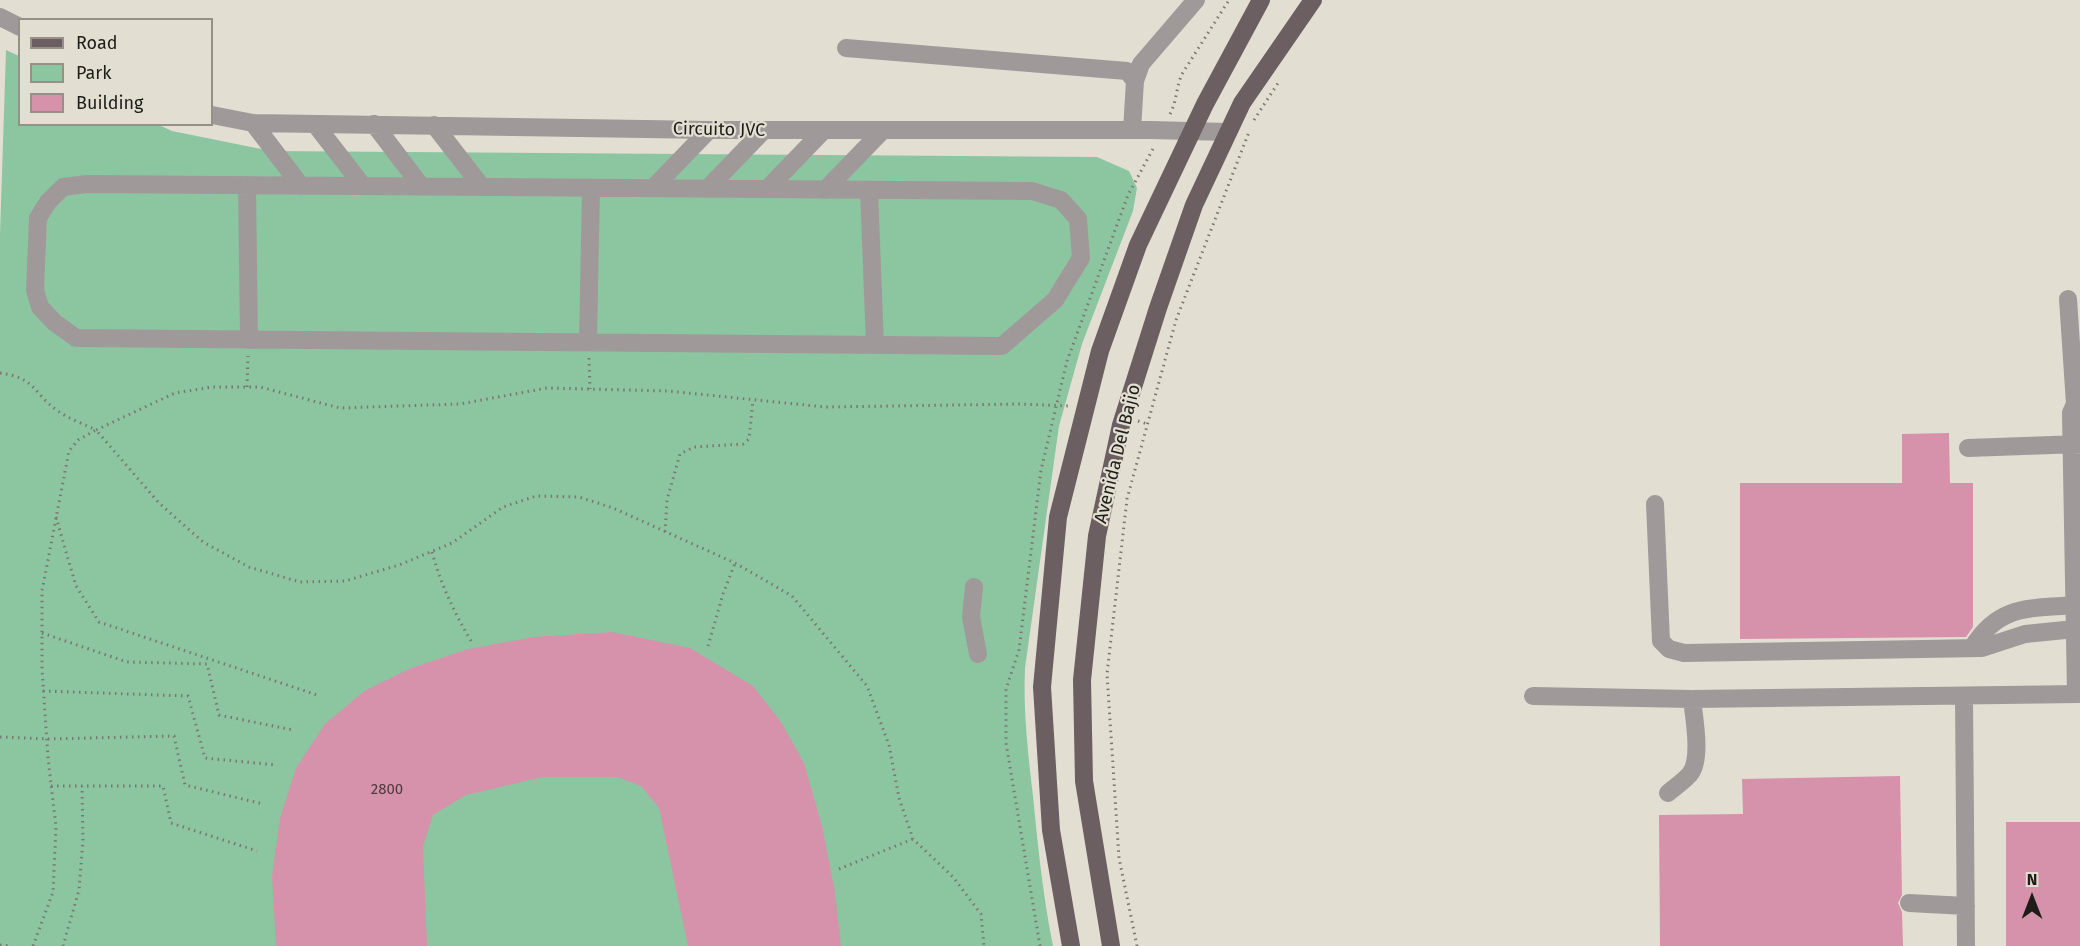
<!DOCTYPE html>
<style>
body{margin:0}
#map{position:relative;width:2080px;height:946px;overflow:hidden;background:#e3ded2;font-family:"Fira Sans",sans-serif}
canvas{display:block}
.legend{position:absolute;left:18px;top:18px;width:195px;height:108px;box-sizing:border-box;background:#e3ded2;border:2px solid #959188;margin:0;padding:8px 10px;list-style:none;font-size:18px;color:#1f1d19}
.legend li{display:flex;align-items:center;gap:12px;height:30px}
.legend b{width:30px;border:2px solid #959188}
.north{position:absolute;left:2002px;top:868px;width:60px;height:60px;-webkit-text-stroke:4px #e3ded2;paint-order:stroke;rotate:0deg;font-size:16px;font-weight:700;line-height:24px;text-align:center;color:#1f1d19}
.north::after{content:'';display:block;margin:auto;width:21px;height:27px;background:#1f1d19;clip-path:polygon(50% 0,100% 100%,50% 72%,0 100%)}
</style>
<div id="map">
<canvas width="2080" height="946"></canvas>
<ul class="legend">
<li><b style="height:8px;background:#6b5f61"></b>Road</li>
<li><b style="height:16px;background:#8cc6a1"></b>Park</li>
<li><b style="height:16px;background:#d692aa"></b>Building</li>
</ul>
<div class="north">N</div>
</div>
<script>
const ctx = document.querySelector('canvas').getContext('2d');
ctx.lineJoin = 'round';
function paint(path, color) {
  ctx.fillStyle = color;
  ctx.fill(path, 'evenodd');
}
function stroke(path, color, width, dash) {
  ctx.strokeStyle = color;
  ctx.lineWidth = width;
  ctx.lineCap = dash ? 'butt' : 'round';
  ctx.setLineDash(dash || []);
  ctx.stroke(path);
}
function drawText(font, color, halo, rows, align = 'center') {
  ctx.font = font + ' "Fira Sans",sans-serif';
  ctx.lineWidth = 4.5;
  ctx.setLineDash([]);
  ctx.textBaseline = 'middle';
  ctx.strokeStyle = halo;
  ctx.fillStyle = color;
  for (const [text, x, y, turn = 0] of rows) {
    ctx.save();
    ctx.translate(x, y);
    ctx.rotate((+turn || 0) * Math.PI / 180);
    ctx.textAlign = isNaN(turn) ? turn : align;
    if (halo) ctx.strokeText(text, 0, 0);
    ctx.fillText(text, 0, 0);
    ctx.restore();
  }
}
const green = new Path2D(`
 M6,50L19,56L20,124L159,125L172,131L271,151L1097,157L1129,171L1137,188L1133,211L1082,344L1059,426L1025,668C1023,711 1028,753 1033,796C1038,847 1043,896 1053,946H0V234Z`);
const building = new Path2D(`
 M1949,433L1950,483H1973V627L1966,637L1740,639V483H1902V434Z
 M612,632L690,648L753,686L781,722L804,763L822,826L835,892L841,946H688L659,808L641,786L617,777H543L466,795L433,815L423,846L427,946H276L272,876L280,818L296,768L325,724L364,691L411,668L468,649L534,637Z
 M1900,776L1902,895L1898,903L1902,912L1903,946H1660L1659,815L1743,814L1742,779Z
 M2006,822H2080V946H2006Z`);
const path = new Path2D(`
 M1170,114C1177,101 1176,87 1182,74L1229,0
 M1254,120L1280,80
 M589,358L590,389
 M0,373C37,378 32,393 58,411C69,419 84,424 96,430L175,393L212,387H260L340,408L460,404L547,388L668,391L825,407L1021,404L1070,406
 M247,387L248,356
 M1138,421L1147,424
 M56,517L76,586L99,622L320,696
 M665,532L667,500L680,454L694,447L743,444L749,439L753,400
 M432,552C441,585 454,612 471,641
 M42,633L127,662L207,664L219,715L293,730
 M708,646L723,594L735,563
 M43,691L188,696L205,758L276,765
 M0,737L47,739L174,736L185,785L263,804
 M51,786H163L171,823L257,851
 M839,869L913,839
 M0,945L12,946
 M33,946L53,892L56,827L48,758L42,669V591L69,451L78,440L96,430L159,503L203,542L249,567L300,582L345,581L399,565L452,543L503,507L536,496L579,497L613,508L735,563L792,596L867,686L889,745L899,798L913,839L953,877L981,914L984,946
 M63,946L79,890L83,840L82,786
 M1040,946L1006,743V689L1019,650L1041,470L1067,361L1128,195L1154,147
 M1137,946L1119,858L1107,674L1127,499L1176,320L1249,132`);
const minor = new Path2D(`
 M0,17L20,27
 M846,48L1127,71L1135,81L1132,130
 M1135,81L1141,64L1196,0
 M212,115L253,123L709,130H1151L1228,132
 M253,123L301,186
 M315,124L363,186
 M374,124L421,186
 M434,125L482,187
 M87,184L1032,191L1061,200L1078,219L1081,258L1055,300L1002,346L76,338L54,322L40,307L35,290L38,218L48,202L63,187Z
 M247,185L249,340
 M653,188L709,130
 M708,188L764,130
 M767,189L824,130
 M825,190L882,131
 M869,190L875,345
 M2068,299L2075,404
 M588,342L591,188
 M1968,448L2080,444
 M1655,504L1661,641L1669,649L1684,653L1982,648L2025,634L2075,629
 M974,587L971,617L978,654
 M1972,648C1999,604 2029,609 2075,605
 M2076,694L2071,413L2075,404L2080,400
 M1533,696L1692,699L2080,694
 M1964,697L1966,946
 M1668,793C1675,787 1684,781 1690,774C1702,759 1694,718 1692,699
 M1909,903L1966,906`);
const major = new Path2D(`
 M1071,946L1051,830L1042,687L1058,517L1100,351L1138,245L1205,104L1261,0
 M1111,946L1084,781L1082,680L1097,536L1121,425L1158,308L1194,205L1242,103L1313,0`);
const numberNames = [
 ["2800",387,790]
];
const streetNames = [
 ["Circuito JVC",719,130,1],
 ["Avenida Del Bajio",1118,454,-76]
];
paint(green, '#8cc6a1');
paint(building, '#d692aa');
stroke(path, '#7b776f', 3, [1.5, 4.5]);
stroke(minor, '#a0999a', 18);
stroke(major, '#6b5f61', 18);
drawText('15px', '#4d3a3d', null, numberNames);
drawText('18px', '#1f1d19', '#e3ded2', streetNames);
</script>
